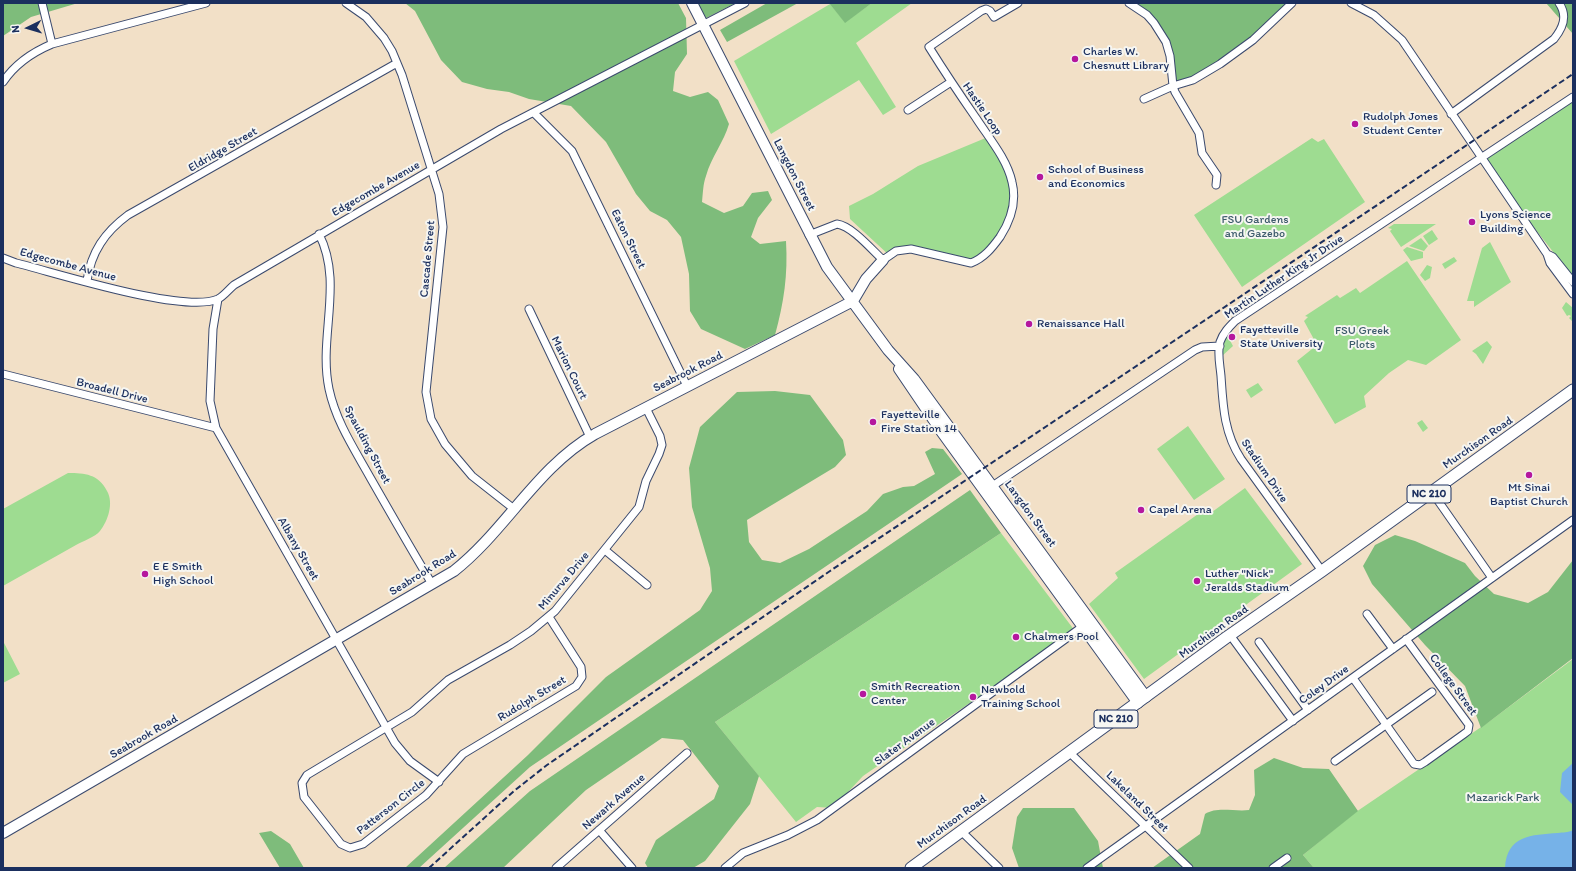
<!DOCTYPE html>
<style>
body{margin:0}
#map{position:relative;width:1576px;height:871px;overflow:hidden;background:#f2e0c7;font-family:Itim,sans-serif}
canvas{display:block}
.frame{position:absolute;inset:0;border:4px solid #1b2f5e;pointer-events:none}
.north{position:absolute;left:8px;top:8px;width:40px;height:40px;-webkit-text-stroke:3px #f6f6f2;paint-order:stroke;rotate:265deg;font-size:11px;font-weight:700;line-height:16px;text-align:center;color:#1b2f5e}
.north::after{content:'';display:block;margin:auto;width:14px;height:18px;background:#1b2f5e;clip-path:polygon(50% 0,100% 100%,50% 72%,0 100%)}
</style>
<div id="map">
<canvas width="1576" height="871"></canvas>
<div class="frame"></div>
<div class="north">N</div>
</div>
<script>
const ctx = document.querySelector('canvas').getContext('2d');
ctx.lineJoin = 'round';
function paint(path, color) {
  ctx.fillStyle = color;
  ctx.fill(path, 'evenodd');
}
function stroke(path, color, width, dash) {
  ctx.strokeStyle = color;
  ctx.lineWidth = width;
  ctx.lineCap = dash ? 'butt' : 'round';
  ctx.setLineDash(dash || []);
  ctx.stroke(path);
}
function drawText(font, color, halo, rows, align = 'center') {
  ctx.font = font + ' Itim,sans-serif';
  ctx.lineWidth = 4;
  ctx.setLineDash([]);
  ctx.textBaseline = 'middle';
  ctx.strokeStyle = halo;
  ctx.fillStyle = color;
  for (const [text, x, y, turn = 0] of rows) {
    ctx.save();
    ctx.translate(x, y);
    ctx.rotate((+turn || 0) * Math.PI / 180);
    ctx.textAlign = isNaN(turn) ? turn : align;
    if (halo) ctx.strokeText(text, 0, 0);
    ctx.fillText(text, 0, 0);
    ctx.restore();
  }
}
const green = new Path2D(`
 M872,3H912L856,43L896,107L883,115L859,80L771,134L734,61L830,4L845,22Z
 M1573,99V277L1520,210L1485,158Z
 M988,137L1003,161L1014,202L994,244L971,263L911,249L890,256L850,219L849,206L873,194L918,166Z
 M1312,138L1318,142L1324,139L1365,202L1242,287L1194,215Z
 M1394,224H1436L1401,247L1390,231L1392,229L1388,228Z
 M1432,230L1438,239L1429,245L1423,236Z
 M1421,238L1428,246L1424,251L1409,246Z
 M1490,242L1511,282L1474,307V301H1467L1482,248Z
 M1407,247L1423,252V258L1411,261L1403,250Z
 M1454,257L1457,261L1445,269L1442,264Z
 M1407,261L1461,340L1426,365L1408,360L1389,373L1364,396L1366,407L1335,424L1297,361L1317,345L1304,321L1308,317L1305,316L1337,295L1340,298L1356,288L1360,293Z
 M1427,265L1432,267L1430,278L1425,281L1420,275Z
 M1566,302L1573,308L1572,321L1569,318L1571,316L1569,315L1567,316L1562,308Z
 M1227,335L1233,346L1222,356L1223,346Z
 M1487,341L1492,347L1483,364L1476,354L1472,351Z
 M1258,383L1263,390L1251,398L1246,390Z
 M1422,420L1428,428L1423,432L1417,423Z
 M1188,426L1225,479L1194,500L1157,449Z
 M68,473C85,473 98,474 107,491C114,503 108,521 100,531C95,537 83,541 76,545C52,559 27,572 3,586V509Z
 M1245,488L1302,564L1144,679L1089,604L1118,578L1115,573L1208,507L1212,512Z
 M1001,533L1075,631L863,776L833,808L817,807L796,822L715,722Z
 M3,641L20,674L3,683Z
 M1573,659V868H1314L1303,855L1353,814L1490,721Z`);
const forest = new Path2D(`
 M3,3H78L31,17L3,36Z
 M405,3H678L686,18L687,54L675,72L673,91L690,97L708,92L718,100L729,124C724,142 711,157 706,176C703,184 703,193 702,202L724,213L743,206L752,193L768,191L772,200L758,218L751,237L760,244L786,241C788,275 784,302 775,335L745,349L701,329L690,311L689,274L681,237L667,220L650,211L636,194L606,142L571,106L529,99L509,92L487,89L462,82L441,60L415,11Z
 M697,3H736L706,18Z
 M767,3H798L727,42L720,30Z
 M829,3H872L845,23Z
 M1128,3H1292L1220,64L1173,86L1170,56L1149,17Z
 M1546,3H1573V34Z
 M775,391L810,395L843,440L846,455L835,467L747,520L749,542L762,560L780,563L809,549L867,511L883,494L903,487L914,486L935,474L925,452L932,448L943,449L962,474L530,767L419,868H405L528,755L606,677L700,610L712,591L710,568L692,507L689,468L700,427L737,392Z
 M970,490L1001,533L715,722L759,776L750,804L705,861L693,868H648L645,863L656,840L714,799L719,786L683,740L662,738L586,790L503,868H444L530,791Z
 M1395,535L1415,541L1465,563L1475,576L1494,594L1528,603L1548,592L1573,560V658L1481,728L1465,686L1425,645L1372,584L1363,566L1375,545Z
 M1274,758L1303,768L1329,769L1358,811L1303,855L1314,868H1152L1200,834L1205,814C1217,806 1235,812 1249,810L1255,795L1254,770Z
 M1023,808H1074L1098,841L1103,868H1019L1012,848L1017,817Z
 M271,831L290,844L304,868H280L259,833Z`);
const water = new Path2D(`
 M1573,763V805L1560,792L1562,773Z
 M1573,830V868H1505C1507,835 1531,835 1558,833C1563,832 1568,833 1573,830Z`);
const street = new Path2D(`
 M42,3L52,44
 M346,3L366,17L384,38L392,51L402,75L439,194L443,227L426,392L431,419L445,444L472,476L514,509
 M1129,3L1147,15L1154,23L1166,42L1170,56L1173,86L1175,92L1199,133L1202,153L1217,175L1216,185
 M1351,3L1374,15L1402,40L1547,254L1550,263L1573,294
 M3,82C15,64 33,52 52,44L206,3
 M1144,99L1173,86L1193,80L1220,64L1253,40L1292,3
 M908,110L951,82
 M534,113L572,151L687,386
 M1451,114L1554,39C1563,28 1568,16 1559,3
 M319,234C344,283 318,337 329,389C336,422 355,450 371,479C391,514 411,549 432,584
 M809,235L837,224C852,226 872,250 883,260L896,251L911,249L971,263C984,258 992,248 1000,237C1011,220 1017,202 1012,182C1007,159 989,138 976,118C960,95 944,71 929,47L981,11L986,9L990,11L994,17L1018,3
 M1547,254L1553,257L1573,282
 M3,258L16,263C57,273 184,314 218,299C224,296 229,289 234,285L501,129L745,3
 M87,281C91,252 105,232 128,215L397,63
 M218,299L213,329L210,401L216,428L395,743L410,761L439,782
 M529,309L590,437
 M3,374L216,428
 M988,489L1195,350L1202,347L1220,346
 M1432,492L1492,578
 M605,550L647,585
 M1322,571L1241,459C1224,433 1223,406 1221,376C1220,365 1217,352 1220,342C1223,333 1229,327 1235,321L1573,97
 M1367,614L1393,649
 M549,617L581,667L582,677L576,686L463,754L426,795L363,844L350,848L341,844L304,797L302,783L307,775L412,712L448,680L510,645L531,631L555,611L639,507L646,481L659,454L662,445L660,436L646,408
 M1230,635L1293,721
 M1259,642L1308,710
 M1353,678L1414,764L1420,765L1425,762L1464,734L1468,731L1469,725L1406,639
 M1070,753L1189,868
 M1335,761L1432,692
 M599,830L632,868
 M961,831L999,868
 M556,868L687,753
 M725,868L743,853L788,835L817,820L1086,624
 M1087,868L1573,520
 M1273,868L1287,858`);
const secondary = new Path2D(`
 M692,3L827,267L888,350L914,379L1146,697
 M899,369L941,431L1138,703
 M3,833L454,571C506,530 537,467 595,434L853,301L866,279L883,260`);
const primary = new Path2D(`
 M911,868L1227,637L1322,571L1573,390`);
const rail = new Path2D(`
 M429,868L514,791L547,765L830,571L1573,74`);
const markers = [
 [1075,59,4,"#b5179e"],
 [1355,124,4,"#b5179e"],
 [1040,177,4,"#b5179e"],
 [1472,222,4,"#b5179e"],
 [1029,324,4,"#b5179e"],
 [1232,337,4,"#b5179e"],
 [873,422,4,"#b5179e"],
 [1529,475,4,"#b5179e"],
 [1141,510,4,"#b5179e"],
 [145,574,4,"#b5179e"],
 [1197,581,4,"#b5179e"],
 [1016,637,4,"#b5179e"],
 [863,694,4,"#b5179e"],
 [973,697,4,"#b5179e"]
];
const shields = [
 [1429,494,44],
 [1116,719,44]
];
const shieldNames = [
 ["NC 210",1429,494],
 ["NC 210",1116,719]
];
const poiNames = [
 ["Charles W.",1083,52],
 ["Chesnutt Library",1083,66],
 ["Rudolph Jones",1363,117],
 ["Student Center",1363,131],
 ["School of Business",1048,170],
 ["and Economics",1048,184],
 ["Lyons Science",1480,215],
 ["Building",1480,229],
 ["Renaissance Hall",1037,324],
 ["Fayetteville",1240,330],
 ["State University",1240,344],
 ["Fayetteville",881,415],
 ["Fire Station 14",881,429],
 ["Mt Sinai",1529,488,"center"],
 ["Baptist Church",1529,502,"center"],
 ["Capel Arena",1149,510],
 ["E E Smith",153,567],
 ["High School",153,581],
 ["Luther \"Nick\"",1205,574],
 ["Jeralds Stadium",1205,588],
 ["Chalmers Pool",1024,637],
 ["Smith Recreation",871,687],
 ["Center",871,701],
 ["Newbold",981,690],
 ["Training School",981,704]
];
const streetNames = [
 ["Hastie Loop",982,109,56],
 ["Eldridge Street",223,150,-30],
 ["Langdon Street",794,175,63],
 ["Edgecombe Avenue",376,189,-30],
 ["Eaton Street",628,239,64],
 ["Cascade Street",428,259,-85],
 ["Edgecombe Avenue",68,265,15],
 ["Martin Luther King Jr Drive",1284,277,-34],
 ["Marion Court",569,368,64],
 ["Seabrook Road",688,372,-27],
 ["Broadell Drive",112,391,14],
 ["Murchison Road",1478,443,-35],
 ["Spaulding Street",367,445,62],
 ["Stadium Drive",1264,471,56],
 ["Langdon Street",1030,514,54],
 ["Albany Street",298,549,60],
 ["Seabrook Road",423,573,-32],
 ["Minurva Drive",564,581,-50],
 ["Murchison Road",1214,632,-36],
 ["Coley Drive",1324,685,-36],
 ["College Street",1453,685,54],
 ["Rudolph Street",532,699,-31],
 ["Seabrook Road",144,737,-30],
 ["Slater Avenue",905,742,-36],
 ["Newark Avenue",614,802,-41],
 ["Lakeland Street",1137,802,44],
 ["Patterson Circle",391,807,-38],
 ["Murchison Road",952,822,-36]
];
const parkNames = [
 ["FSU Gardens",1255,220],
 ["and Gazebo",1255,234],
 ["FSU Greek",1362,331],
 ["Plots",1362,345],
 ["Mazarick Park",1503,798]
];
paint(green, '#9edc91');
paint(forest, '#7ebc7b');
paint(water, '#76b2e8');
stroke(street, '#3b4a6e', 9);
stroke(secondary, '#3b4a6e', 12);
stroke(primary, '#3b4a6e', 13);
stroke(street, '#fff', 7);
stroke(secondary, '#fff', 10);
stroke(primary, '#fff', 11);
stroke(rail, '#1b2f5e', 2, [6, 3]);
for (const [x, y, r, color] of markers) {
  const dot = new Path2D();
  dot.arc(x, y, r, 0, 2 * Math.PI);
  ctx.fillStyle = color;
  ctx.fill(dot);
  stroke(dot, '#f6f6f2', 1.5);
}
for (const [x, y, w] of shields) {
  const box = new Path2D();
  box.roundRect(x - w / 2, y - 9, w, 18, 3);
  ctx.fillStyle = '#f6f6f2';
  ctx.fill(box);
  stroke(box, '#1b2f5e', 1);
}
drawText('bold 11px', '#1b2f5e', null, shieldNames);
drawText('12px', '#1b2f5e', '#f6f6f2', poiNames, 'left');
drawText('12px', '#1b2f5e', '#f6f6f2', streetNames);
drawText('12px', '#3c5a6b', '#f6f6f2', parkNames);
</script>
